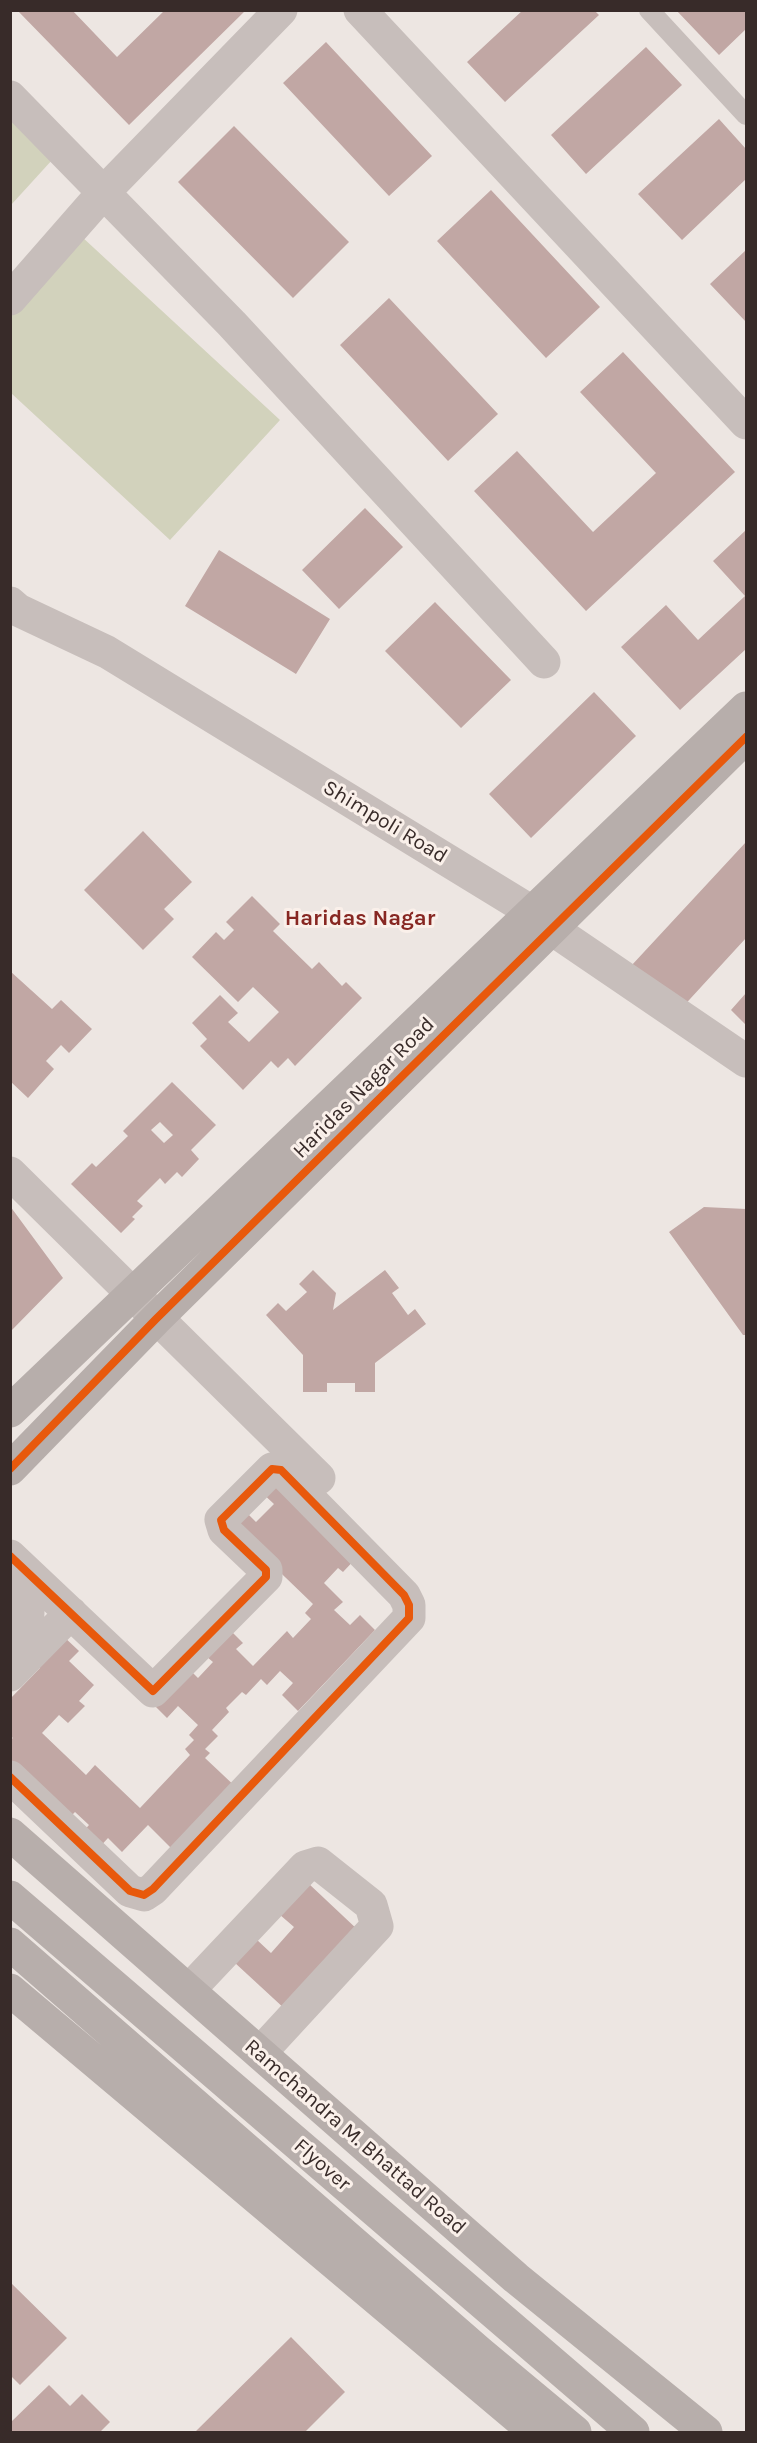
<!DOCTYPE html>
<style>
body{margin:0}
#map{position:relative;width:757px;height:2443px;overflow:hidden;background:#ede6e2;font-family:Karla,sans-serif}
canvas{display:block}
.frame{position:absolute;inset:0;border:12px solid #382b29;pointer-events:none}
</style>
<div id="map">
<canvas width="757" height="2443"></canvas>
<div class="frame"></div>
</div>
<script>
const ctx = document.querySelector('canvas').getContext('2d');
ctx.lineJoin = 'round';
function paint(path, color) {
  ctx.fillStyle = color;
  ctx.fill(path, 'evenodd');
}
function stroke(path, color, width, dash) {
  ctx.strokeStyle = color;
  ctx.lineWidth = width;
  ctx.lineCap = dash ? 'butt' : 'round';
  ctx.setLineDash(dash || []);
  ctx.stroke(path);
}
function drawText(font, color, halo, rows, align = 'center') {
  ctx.font = font + ' Karla,sans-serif';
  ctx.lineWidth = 6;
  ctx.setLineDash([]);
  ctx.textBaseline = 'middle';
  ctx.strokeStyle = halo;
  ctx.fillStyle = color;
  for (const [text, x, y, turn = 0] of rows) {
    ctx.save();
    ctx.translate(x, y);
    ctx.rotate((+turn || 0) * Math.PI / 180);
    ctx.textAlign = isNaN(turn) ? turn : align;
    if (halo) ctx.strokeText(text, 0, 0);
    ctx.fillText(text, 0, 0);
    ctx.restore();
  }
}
const green = new Path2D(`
 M10,100L63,148L11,205H10Z
 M81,236L280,420L170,540L11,393L10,313Z`);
const building = new Path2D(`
 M17,10H72L117,57L165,10H246L129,125Z
 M523,10H594L599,15L505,102L467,62Z
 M676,10H746V29L719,55Z
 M326,42L432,156L389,196L283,83Z
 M646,47L682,85L586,174L551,135Z
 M719,119L746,149V179L682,240L638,194Z
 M234,126L349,242L293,298L178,182Z
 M491,190L600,307L546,358L437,241Z
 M746,250V322L710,284Z
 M389,298L498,414L448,461L340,345Z
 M623,352L735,472L586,611L474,491L517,451L593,532L656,473L580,392Z
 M365,508L403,547L339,609L302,570Z
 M746,530V649L680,710L621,647L666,605L698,640L745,596L713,561Z
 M219,550L330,619L296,674L185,606Z
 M435,602L511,680L461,728L385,651Z
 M594,692L636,736L531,838L489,794Z
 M143,831L192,882L164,909L174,919L143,950L84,890Z
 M746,842V938L679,1011L631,966Z
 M252,896L280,924L273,931L312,969L319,962L342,986L346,982L362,998L295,1066L288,1058L278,1068L271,1061L243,1090L200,1046L207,1039L192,1023L220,995L238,1013L228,1022L249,1042L279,1012L253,987L238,1002L192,957L216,932L224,940L234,930L226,922Z
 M10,971L52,1009L61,1000L92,1029L69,1053L61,1045L46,1061L54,1069L28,1098L10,1081Z
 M746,993V1025L731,1010Z
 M172,1082L216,1125L191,1150L199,1159L182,1177L177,1172L165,1184L160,1178L137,1201L143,1206L132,1217L135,1219L121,1233L71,1184L92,1163L96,1167L128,1136L123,1131ZM160,1122L173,1135L164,1143L151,1130Z
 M10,1206L63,1278L10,1332Z
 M704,1207L746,1209V1335H743L669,1232Z
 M313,1270L336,1293L333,1310L385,1270L399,1288L392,1293L408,1315L415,1309L426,1324L375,1363V1392H355V1383H327V1392H303V1355L266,1315L278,1303L286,1311L307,1292L299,1284Z
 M277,1474L360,1554L343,1572L338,1568L324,1583L343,1602L334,1610L350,1625L360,1615L375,1630L298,1711L282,1695L293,1683L280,1671L267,1685L261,1679L246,1695L242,1692L226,1708L229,1712L212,1730L218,1736L205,1749L210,1753L205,1758L239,1790L177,1854L148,1825L122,1852L108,1838L96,1851L80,1835L89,1825L75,1812L66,1821L10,1768V1740L13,1738L10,1736V1699L40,1668L35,1663L62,1635L79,1651L69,1661L94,1685L79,1701L85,1706L68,1723L59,1715L42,1733L86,1775L95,1765L140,1808L190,1755L185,1749L194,1740L189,1735L198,1725L178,1706L167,1718L153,1704L192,1672L198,1678L213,1662L207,1657L227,1627L243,1643L236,1649L253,1666L287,1631L293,1638L311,1619L305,1613L313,1604L230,1524L243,1509L256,1522L274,1504L260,1491Z
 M308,1883L359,1931L286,2010L234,1962L256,1939L271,1953L294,1927L279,1914Z
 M10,2282L67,2338L20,2385L10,2375Z
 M291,2337L345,2392L305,2432H195Z
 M49,2385L70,2406L82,2394L110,2422L100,2432H10V2423Z`);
const lane = new Path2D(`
 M649,10L746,115`);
const street = new Path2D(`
 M360,10L746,423
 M10,97L232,324L544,662
 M10,299L103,193L281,10
 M10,603L18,610L107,652L532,912L552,929L746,1061
 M10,1173L319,1478
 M10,1556L153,1691L266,1577V1570L224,1530L221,1520L272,1469L281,1470L404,1595L409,1605V1618L153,1889L144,1895L130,1891L10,1777
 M10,1595L28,1613C28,1629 21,1637 10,1648
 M10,1675L71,1613
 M189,1990L305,1867L318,1863L371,1905L377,1926L260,2053`);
const secondary = new Path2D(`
 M10,1411L746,708
 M10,1469L156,1319L746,737
 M10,1834L516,2278L706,2432
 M10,1897L633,2432
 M10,1944L480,2353L575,2432
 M10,1990L535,2432`);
const cycleway = new Path2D(`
 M10,1469L156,1319L746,737
 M10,1556L153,1691L266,1577V1570L224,1530L221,1520L272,1469L281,1470L404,1595L409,1605V1618L153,1889L144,1895L130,1891L10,1777`);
const streetNames = [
 ["Shimpoli Road",385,822,31],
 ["Haridas Nagar Road",364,1088,-45],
 ["Ramchandra M. Bhattad Road",355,2137,41],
 ["Flyover",322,2165,41]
];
const neighbourhoodNames = [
 ["Haridas Nagar",360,919]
];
paint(green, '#d2d2bc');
paint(building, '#c1a7a4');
stroke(lane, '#c7bebb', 20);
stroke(street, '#c7bebb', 33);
stroke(secondary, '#b7aeab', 33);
stroke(cycleway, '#e8590c', 8);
drawText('21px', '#382b29', '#faf0ea', streetNames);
drawText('bold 22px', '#872722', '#faf0ea', neighbourhoodNames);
</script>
